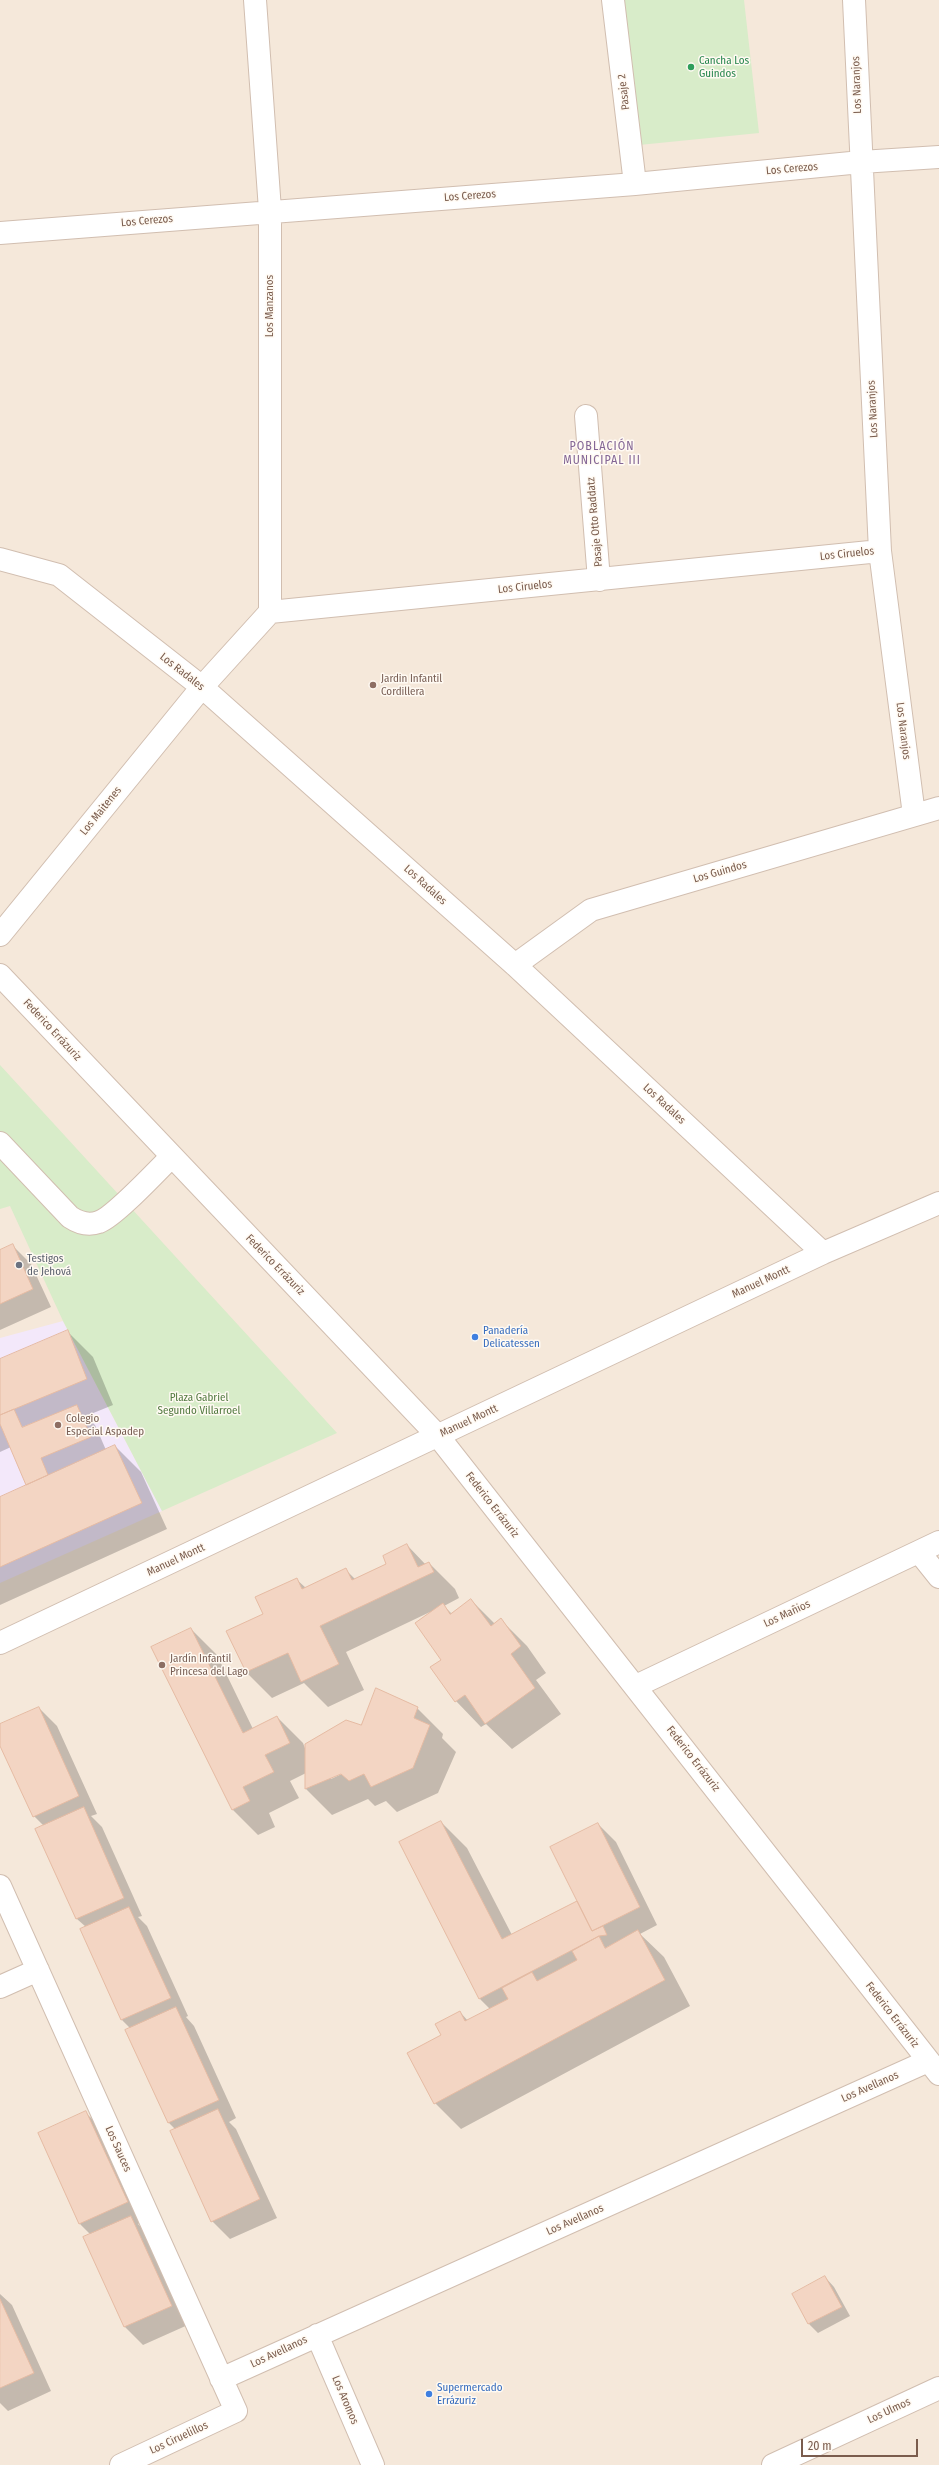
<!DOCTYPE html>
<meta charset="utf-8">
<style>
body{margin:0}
#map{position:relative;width:939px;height:2465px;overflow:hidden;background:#fdf6ec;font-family:"Fira Sans Condensed",sans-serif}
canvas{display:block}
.scale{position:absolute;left:801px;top:2439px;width:117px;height:18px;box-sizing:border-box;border:2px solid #7a5c4d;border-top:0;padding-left:5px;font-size:12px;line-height:14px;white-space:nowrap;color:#7a5c4d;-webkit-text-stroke:3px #fffaf3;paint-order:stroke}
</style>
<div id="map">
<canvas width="939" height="2465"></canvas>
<div class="scale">20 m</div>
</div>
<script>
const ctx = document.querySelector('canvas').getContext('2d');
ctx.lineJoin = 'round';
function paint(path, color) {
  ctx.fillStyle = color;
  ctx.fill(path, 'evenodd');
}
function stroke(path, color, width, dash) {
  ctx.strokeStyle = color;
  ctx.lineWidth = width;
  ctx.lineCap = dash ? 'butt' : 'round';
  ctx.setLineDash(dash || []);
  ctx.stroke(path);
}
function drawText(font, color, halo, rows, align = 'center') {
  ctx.font = font + ' "Fira Sans Condensed",sans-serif';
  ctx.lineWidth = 3;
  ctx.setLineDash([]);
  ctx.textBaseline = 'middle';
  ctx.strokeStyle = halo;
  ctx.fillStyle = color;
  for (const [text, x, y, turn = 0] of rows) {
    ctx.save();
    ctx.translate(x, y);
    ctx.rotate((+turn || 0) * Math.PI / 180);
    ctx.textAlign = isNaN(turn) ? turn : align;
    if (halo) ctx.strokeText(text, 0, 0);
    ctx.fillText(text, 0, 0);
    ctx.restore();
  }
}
const residential = new Path2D(`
 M0,0H939V2465H0Z`);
const education = new Path2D(`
 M63,1321L162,1511L0,1583V1338Z`);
const green = new Path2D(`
 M624,0H744L759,133L639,145Z
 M0,1065L337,1433L162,1511L63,1321L10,1206L0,1209Z`);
const shadow = new Path2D(`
 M13,1246L31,1264L51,1307L0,1330V1251Z
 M67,1331L93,1357L113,1405L86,1416L95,1425L106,1450L115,1446L141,1472L167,1529L0,1605V1498L28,1486L11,1447L0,1452V1360Z
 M407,1545L426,1565L429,1563L455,1589L459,1598L444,1606L452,1614L471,1600L495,1624L501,1620L527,1646L546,1673L536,1680L561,1714L512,1749L486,1724L481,1727L456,1701L430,1612L346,1652L364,1690L328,1707L304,1683L272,1698L246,1672L264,1614L296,1579L306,1588L346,1570L355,1579L387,1564Z
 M191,1629L217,1655L253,1729L277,1717L303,1743L306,1751L361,1727L417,1708L443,1734L442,1738L456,1752L438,1793L397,1812L386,1801L375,1806L368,1799L332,1815L306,1789V1773L290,1781L299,1798L269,1813L275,1827L258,1835L232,1809ZM345,1771L346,1772L331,1779V1777Z
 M39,1708L57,1726L97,1814L91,1816L102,1827L142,1916L138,1917L147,1926L188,2016L186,2017L194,2026L236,2118L229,2122L236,2129L277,2218L230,2239L212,2221L176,2130L168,2122L131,2029L122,2020L81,1929L86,1927L77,1919L36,1829L44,1826L34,1816L0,1743V1726Z
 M441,1822L467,1848L512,1935L580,1905L598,1824L616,1842L657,1925L640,1934L664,1957L690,2006L461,2129L435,2103L409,2053L442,2036L460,2012L468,2021L490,2009L480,1999L401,1843Z
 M86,2113L104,2131L145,2220L138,2224L149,2235L190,2324L143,2345L125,2327L85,2238L91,2235L80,2224Z
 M825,2277L834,2287L850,2316L818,2333L809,2324L793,2294Z
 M0,2294L12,2305L51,2391L8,2411L0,2403Z`);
const building = new Path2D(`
 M13,1244L33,1289L0,1304V1250Z
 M68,1330L87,1379L0,1415V1359Z
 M77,1405L91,1437L41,1458L48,1475L26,1485L0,1424V1415L14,1409L22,1427Z
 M115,1445L142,1503L0,1567V1497Z
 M407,1544L418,1567L429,1562L434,1572L320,1626L339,1664L301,1682L288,1653L246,1672L226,1631L263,1614L255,1597L297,1578L302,1589L346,1568L352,1580L386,1564L383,1556Z
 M471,1599L491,1626L501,1618L521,1646L511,1654L535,1688L485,1724L465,1695L455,1702L430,1667L441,1660L415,1623L443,1603L450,1614Z
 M191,1628L243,1733L277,1716L290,1743L265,1755L274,1772L243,1787L250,1801L232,1810L151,1647Z
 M376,1688L418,1707L414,1718L430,1725L413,1768L371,1787L364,1774L349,1781L341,1774L305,1789V1744L346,1720L361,1725Z
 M39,1707L79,1796L33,1817L0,1746V1724Z
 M84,1807L124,1898L76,1919L35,1829Z
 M441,1821L502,1939L577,1901L592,1931L603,1926L607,1935L599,1936L479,1999L399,1842Z
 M598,1823L640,1907L592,1931L550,1847Z
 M129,1907L171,1998L121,2020L80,1929Z
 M638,1930L665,1980L434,2104L407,2053L441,2035L435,2024L460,2011L465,2021L508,1999L502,1988L532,1972L537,1981L577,1960L572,1951L599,1936L605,1948Z
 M176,2007L219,2100L168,2123L125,2030Z
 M218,2109L260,2199L211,2222L170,2131Z
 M86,2111L128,2202L79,2224L38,2133Z
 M131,2216L172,2306L124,2327L83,2237Z
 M825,2276L842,2307L808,2324L792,2294Z
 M0,2299L34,2373L0,2388Z`);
const minor = new Path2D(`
 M255,0L270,210V612
 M613,0L635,184
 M854,0L880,551L914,815
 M0,233L635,184L861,162L939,157
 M586,416L599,580
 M0,559L59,575L202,687L515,965L823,1253
 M0,935L202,687L270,612L880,551
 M515,965L591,910L939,808
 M0,975L438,1436L939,2074
 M0,1143L70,1217C79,1223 88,1226 99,1222C114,1217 158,1170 172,1156
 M919,1552L939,1577
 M0,1643L823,1253L939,1203
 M636,1686L939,1542
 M0,1886L236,2411L121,2465
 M0,1987L38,1970
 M317,2335L373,2465
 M221,2379L928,2061
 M773,2465L939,2388`);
const markers = [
 [691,67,4,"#2e9e5b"],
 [373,685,4,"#8d6e63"],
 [19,1265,4,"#6b7280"],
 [475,1337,4,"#3f7fe0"],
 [58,1425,4,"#8d6e63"],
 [162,1665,4,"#8d6e63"],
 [429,2394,4,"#3f7fe0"]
];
const leisureNames = [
 ["Cancha Los",699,61],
 ["Guindos",699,74]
];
const streetNames = [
 ["Los Naranjos",857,85,-92],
 ["Pasaje 2",624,92,-97],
 ["Los Cerezos",792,169,-5],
 ["Los Cerezos",470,196,-4],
 ["Los Cerezos",147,221,-5],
 ["Los Manzanos",270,306,-90],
 ["Los Naranjos",873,409,-93],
 ["Pasaje Otto Raddatz",595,522,-95],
 ["Los Ciruelos",847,554,-6],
 ["Los Ciruelos",525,587,-6],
 ["Los Radales",182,672,38],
 ["Los Naranjos",903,731,83],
 ["Los Maitenes",101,811,-51],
 ["Los Guindos",720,872,-16],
 ["Los Radales",425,885,42],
 ["Federico Errázuriz",52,1030,47],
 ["Los Radales",664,1104,43],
 ["Federico Errázuriz",275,1265,46],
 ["Manuel Montt",761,1282,-25],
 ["Manuel Montt",469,1421,-25],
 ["Federico Errázuriz",492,1505,52],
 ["Manuel Montt",176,1560,-25],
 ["Los Mañios",787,1614,-25],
 ["Federico Errázuriz",693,1759,52],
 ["Federico Errázuriz",892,2015,52],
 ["Los Avellanos",870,2087,-24],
 ["Los Sauces",118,2149,66],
 ["Los Avellanos",575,2220,-24],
 ["Los Avellanos",279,2352,-25],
 ["Los Aromos",345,2400,67],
 ["Los Ulmos",889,2411,-25],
 ["Los Ciruelillos",179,2438,-25]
];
const educationNames = [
 ["Jardin Infantil",381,679],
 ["Cordillera",381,692],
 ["Colegio",66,1419],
 ["Especial Aspadep",66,1432],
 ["Jardín Infantil",170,1659],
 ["Princesa del Lago",170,1672]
];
const worshipNames = [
 ["Testigos",27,1259],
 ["de Jehová",27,1272]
];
const shopNames = [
 ["Panadería",483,1331],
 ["Delicatessen",483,1344],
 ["Supermercado",437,2388],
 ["Errázuriz",437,2401]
];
const parkNames = [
 ["Plaza Gabriel",199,1398],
 ["Segundo Villarroel",199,1411]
];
const neighbourhoodNames = [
 ["POBLACIÓN",602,447],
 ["MUNICIPAL III",602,461]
];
paint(residential, '#f5e8da');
paint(education, '#f3e8fa');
paint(green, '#d8ecc9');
paint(shadow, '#0003');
paint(building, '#f3d5c3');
stroke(building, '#e6bba3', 1);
stroke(minor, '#d1beb0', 24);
stroke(minor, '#fff', 22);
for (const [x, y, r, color] of markers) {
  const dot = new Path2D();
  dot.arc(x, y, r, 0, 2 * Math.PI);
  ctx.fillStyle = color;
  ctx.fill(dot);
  stroke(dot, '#fffaf3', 1.5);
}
drawText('11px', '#27864d', '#fffaf3', leisureNames, 'left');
drawText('11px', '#7a5c4d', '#fffaf3', streetNames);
drawText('11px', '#785e54', '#fffaf3', educationNames, 'left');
drawText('11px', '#5b616d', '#fffaf3', worshipNames, 'left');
drawText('11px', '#366cbe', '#fffaf3', shopNames, 'left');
drawText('11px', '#537a41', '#fffaf3', parkNames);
ctx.letterSpacing = '1px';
drawText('12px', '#846695', '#fffaf3', neighbourhoodNames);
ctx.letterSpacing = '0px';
</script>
